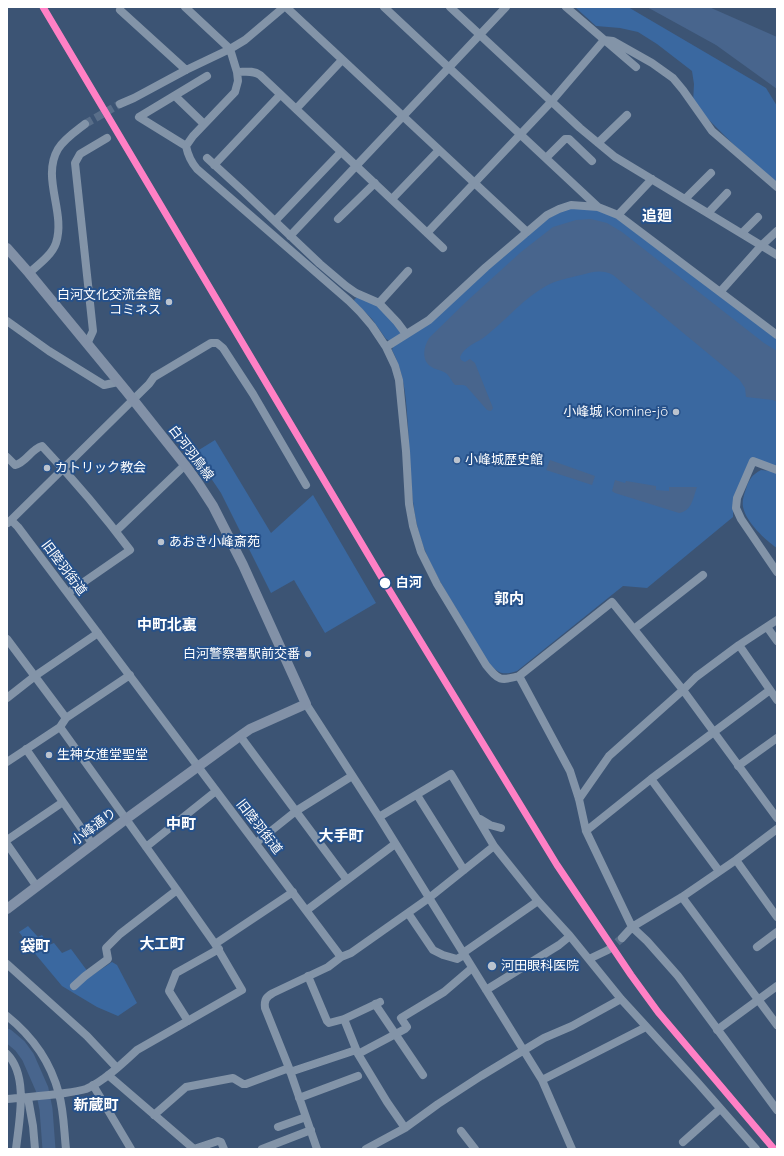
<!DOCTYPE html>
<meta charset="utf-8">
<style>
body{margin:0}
#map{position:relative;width:784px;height:1156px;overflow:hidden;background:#3c5474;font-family:Quicksand,sans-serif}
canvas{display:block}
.frame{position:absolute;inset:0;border:8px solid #fff;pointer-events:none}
</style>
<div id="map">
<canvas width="784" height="1156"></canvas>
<div class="frame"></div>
</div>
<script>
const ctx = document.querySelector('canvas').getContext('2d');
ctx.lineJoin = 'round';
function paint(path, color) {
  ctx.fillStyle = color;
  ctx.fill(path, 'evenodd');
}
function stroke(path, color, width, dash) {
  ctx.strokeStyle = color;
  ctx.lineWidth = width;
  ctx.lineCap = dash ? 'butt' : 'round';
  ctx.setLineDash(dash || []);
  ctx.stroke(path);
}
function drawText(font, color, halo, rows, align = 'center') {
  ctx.font = font + ' Quicksand,"Noto Sans JP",sans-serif';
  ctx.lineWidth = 4;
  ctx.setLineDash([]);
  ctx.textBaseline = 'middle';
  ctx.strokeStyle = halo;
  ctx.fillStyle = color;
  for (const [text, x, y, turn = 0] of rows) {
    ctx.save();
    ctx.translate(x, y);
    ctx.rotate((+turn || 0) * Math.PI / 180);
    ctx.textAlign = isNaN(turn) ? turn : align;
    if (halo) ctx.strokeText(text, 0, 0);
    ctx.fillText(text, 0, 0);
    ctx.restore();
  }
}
const green = new Path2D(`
 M575,7H628L766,88L777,106V183L741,152L693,104L694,84L692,71L657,44L638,32L620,28L596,26Z
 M565,209H593L614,215L777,339V469L751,459L733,507V517L647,588L623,586L517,671C502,676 498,673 488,662C476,642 464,622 452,602C438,578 423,553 417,525C410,493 410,459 408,426C406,398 405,375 392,350L394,344L542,222Z
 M358,296L380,307L403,332L390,341L386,339L372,319L355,302L354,300Z
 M215,440L271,533L313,495L376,603L325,633L294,580L271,593L221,493L194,453Z
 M761,470L771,471L777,473V548C765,540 746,522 743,507C742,500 744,495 746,489C749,479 752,475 761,470Z
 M28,926L38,937L42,935L49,945L54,943L62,953L71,949L91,976L112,962L117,965L137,1003L118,1016L97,1007L62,986L37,956L19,932Z`);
const water = new Path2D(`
 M647,7H709L777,37V89L716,45Z
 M591,219L607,223L622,232L764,343L777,351V402L773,400L746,397L745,388L739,379L613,275C601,269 593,272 581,275C569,278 556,280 546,286C524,298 507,319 487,335C478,343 465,345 460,357L461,360L465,362L470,359L475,363L493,408L491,411L487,410L466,386L463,385H455C452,382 450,377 447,374C443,370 435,370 430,366C421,359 424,345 430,337L467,301L521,252L553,227L576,220Z
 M550,460L595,476L592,485L546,470Z
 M615,480L625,483L626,481L656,486V490L669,491V487H697C693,498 692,511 679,513L615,493L612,491Z`);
const river = new Path2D(`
 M7,1035L20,1046L28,1057L42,1089L46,1109L49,1149`);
const minorTunnel = new Path2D(`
 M85,124L120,104
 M608,950L622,938`);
const minor = new Path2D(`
 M185,7L230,49L237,72L238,81L235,92L193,136L186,146C188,156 191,162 197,169L349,301L360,312L372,326L386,347L395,366L399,380L406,451L409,504L413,526L421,552L437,584L486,665C499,681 500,681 519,676L612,602L683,690L777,818
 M286,7L527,232
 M384,7L598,207
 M450,7L580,128L615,157L777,255
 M566,7L636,67
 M120,10L186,70
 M237,72C245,72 253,70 260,75L443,248
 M175,96L204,124
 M120,104L134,98L186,70L230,49L245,40L284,7
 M296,109L342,60
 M598,143L627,115
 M186,146L139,117L207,76
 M207,158L243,191L320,264L346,286L356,293L379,303L397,322L406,334
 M546,158L565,139H569L592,161
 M214,165L280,95
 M392,199L439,150
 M685,199L711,173
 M708,213L727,193
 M618,215L652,179
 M338,219L375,183
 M275,221L341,152
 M427,233L551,102L604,40L613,41L652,63L673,78L683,90L712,131L777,187
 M742,233L758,217
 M290,236L506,7
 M29,273C38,265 52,255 56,243C66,212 41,178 58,149C64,139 76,131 85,124
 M720,292L761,246L777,231
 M379,303L408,271
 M7,321L49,351L104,385L118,382
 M87,344L93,331L75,163L80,154L107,138
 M386,347L429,320L486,267L547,215L559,209L571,205L598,207L618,215L777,335
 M7,457L15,465C26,463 31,449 42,446C73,479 103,514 130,550L68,593
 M777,470L753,461L737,498L736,508L741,519L777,572
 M11,520L18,527L341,957
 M8,523L149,384L154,377L211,343H217L223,348L253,394L306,485
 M116,531L185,465
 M767,627L777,641
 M634,629L703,575
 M7,639L66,718
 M739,645L777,700
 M519,676L570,771L579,799L586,831L632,927L647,941L678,976L777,1110
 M7,698L35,676L98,633
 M306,704L379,817L542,1080L572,1149
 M240,736L347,880
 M26,749L93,845
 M7,762L60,727L66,718L130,675
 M738,766L777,738
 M651,779L719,871
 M417,795L464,870
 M579,799L609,756L683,690L696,677L739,645L777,620
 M379,817L451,774L494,846
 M480,819L490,825L501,828
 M586,831L651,779L770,690
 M7,840L63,802
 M256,843L296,811L352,776
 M7,844L37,887
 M146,847L216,791
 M736,860L777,917
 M682,897L777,1025
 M307,910L395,844
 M408,913L433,950L443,955L457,959L464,955
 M622,938L632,927L682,897L736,860L777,829
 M215,944L293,892
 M757,947L777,932
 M463,953L538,901
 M589,959L608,950
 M7,964L87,1036L117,1068
 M308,976L327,1021L329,1023L344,1019L380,1002
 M74,986L85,976L108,959L106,948L120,934L177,890
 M486,990L559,945L570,936
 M375,1004L423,1075
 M7,1016C32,1036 51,1063 59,1094C64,1112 64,1131 66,1149
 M344,1019L358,1054L387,1102L405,1128
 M188,1021L169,991L176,973L219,949
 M717,1030L777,986
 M7,1054C29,1076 19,1121 16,1149
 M358,1054L405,1029L407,1027L401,1018L444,992L472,968
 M290,1072L356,1050
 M108,1075L194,1149
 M542,1080L646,1027
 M93,1085L131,1149
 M28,1098L33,1126L35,1149
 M299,1098L358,1076
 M7,1099C26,1097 46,1096 65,1093C72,1092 79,1091 86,1089C103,1082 123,1063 137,1050L242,990L215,944L177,890L60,727
 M154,1115L186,1087L233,1078L243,1084H246L289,1068
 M278,1127L306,1117
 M461,1131L475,1149
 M683,1142L720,1109
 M194,1149L218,1141L221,1142L224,1149
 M262,1149L311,1130
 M317,1149L289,1068L265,1008C264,1000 266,997 273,993L328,967L341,957L351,953L429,898L494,846L538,901L570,936L621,999L698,1083L756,1149
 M366,1149L405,1128L438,1104L481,1076L544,1038L572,1026L621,999`);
const major = new Path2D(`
 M7,248L29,273L127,392L185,465L198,483L213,506L243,565L306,704L250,729L240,736L126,819L7,909`);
const rail1 = new Path2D(`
 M43,7L385,583L557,865L631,975L658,1012L774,1149`);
const markers = [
 [169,302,4,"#bbc3ce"],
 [676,412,4,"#bbc3ce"],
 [457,460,4,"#bbc3ce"],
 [47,468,4,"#bbc3ce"],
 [161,542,4,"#bbc3ce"],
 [385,583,6,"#fff"],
 [308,654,4,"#bbc3ce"],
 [49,755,4,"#bbc3ce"],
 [492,966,5,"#bbc3ce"]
];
const poiNames = [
 ["白河文化交流会館",161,295,"right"],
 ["コミネス",161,310,"right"],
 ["小峰城 Komine-jō",668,412,"right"],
 ["小峰城歴史館",465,460],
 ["カトリック教会",55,468],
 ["あおき小峰斎苑",169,542],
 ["白河警察署駅前交番",300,654,"right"],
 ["生神女進堂聖堂",57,755],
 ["河田眼科医院",501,966]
];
const streetNames = [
 ["白河羽鳥線",191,453,53],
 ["旧陸羽街道",64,568,53],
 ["小峰通り",94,827,-37],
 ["旧陸羽街道",259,827,52]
];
const stopNames = [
 ["白河",396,583]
];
const quarterNames = [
 ["追廻",657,216],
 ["郭内",509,599],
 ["中町北裏",167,625],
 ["中町",181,824],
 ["大手町",341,836],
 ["大工町",162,944],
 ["袋町",35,946],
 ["新蔵町",96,1105]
];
paint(green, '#3a68a0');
paint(water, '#48658d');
stroke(river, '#48658d', 13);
stroke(minorTunnel, '#596e89', 8, [8, 4]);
stroke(minor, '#8394a8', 8);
stroke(major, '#8291a7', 10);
stroke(rail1, '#ff80c5', 7);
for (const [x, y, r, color] of markers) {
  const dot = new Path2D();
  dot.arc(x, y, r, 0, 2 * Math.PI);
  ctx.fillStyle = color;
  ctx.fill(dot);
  stroke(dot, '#26518a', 1.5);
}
drawText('13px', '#fff', '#26518a', poiNames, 'left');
drawText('13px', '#fff', '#26518a', streetNames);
drawText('bold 13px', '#fff', '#26518a', stopNames, 'left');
drawText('bold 15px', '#fff', '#26518a', quarterNames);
</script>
